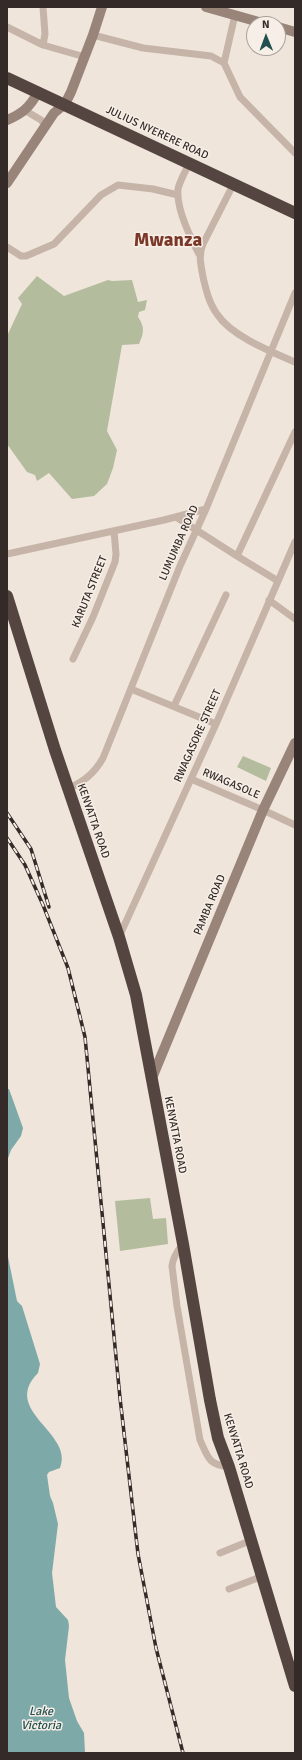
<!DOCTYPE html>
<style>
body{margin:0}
#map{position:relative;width:302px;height:1760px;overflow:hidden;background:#efe5db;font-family:Signika,sans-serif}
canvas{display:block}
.frame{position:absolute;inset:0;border:8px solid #342b28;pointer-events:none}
.north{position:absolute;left:246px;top:16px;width:40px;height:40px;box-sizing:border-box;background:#f7efe7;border:1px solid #a9a19b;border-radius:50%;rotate:359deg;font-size:11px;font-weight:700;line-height:16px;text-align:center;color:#342b28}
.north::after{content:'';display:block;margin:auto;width:14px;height:18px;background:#215051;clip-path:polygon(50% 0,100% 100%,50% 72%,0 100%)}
</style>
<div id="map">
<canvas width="302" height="1760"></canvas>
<div class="frame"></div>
<div class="north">N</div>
</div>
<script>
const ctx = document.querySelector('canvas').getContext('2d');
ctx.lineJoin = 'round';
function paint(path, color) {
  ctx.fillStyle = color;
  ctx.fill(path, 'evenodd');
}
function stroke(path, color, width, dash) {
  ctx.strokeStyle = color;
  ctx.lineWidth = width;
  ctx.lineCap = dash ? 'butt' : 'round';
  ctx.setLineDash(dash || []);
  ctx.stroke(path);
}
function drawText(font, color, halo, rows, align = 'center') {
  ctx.font = font + ' Signika,sans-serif';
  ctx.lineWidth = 3;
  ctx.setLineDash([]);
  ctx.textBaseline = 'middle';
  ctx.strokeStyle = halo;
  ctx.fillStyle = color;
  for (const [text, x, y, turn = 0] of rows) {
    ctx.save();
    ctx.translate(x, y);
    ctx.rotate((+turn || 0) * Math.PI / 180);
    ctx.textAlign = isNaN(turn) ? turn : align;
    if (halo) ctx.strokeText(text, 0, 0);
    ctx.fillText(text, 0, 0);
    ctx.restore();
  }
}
const green = new Path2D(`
 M37,276L64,296L108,280L112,281L132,280L138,302L147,300L145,310L139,312L138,317C145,327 144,333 139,344L122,345L107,431L117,450L113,468L107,484L94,496L72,499L49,473L37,481L35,475L27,472L7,444V336L22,304L18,298Z
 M243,756L271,768L266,781L237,767Z
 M150,1198L153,1219L166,1218L168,1244L120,1251L115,1201Z`);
const water = new Path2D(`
 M7,1089H9L23,1128L21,1136L11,1150L7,1161Z
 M7,1252L17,1301L22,1306L40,1364L38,1373C0,1411 75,1433 60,1468L49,1472L47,1475L50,1496L53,1503L58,1524L52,1573L56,1607L68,1620L69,1626L65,1660L69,1698L77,1721L84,1733L85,1753H7Z`);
const street = new Path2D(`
 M7,27L43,45L85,57
 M93,35L143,48L211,56L224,63
 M43,45L45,34L43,7
 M224,63L240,97L295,153
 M224,63L235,15
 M26,111L41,120L46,126
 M189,163C186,171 180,180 178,189C176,209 190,237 199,254
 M234,183L203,244C198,255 201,265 203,277C206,290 209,303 217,314C231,336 272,352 295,362
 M7,247L21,256H26L54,244L101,195L118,185L153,189L178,195
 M176,517L237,556L278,581
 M7,554L164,520L206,509
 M237,556L295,432
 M269,600L295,619
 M73,659L93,617L115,562L116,554L114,531
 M131,689L216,724
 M174,706L226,595
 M191,779L263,810L295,825
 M68,789C84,781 94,774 103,758L180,566L206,509L295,293
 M119,937L216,724L295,542
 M183,1244C177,1251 173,1257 172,1266L177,1306L200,1440C208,1457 208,1465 229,1467
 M220,1553L252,1540
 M229,1589L263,1576`);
const secondary = new Path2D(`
 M206,7L266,24
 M278,27L295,32
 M7,120C22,114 30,107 38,92
 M7,183L54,113L65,104L71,92L93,35L102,7
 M152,1078L263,810L295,743`);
const highway = new Path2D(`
 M7,78L295,213
 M7,596L55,750L119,937L136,995L183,1244L210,1400L218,1438L229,1467L295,1686`);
const rail = new Path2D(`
 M7,813L31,849L49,907
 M7,838L25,865L43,905L68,968L85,1037L120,1398L138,1554L156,1648L183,1753`);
const streetNames = [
 ["JULIUS NYERERE ROAD",157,133,25],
 ["LUMUMBA ROAD",179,543,-66],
 ["KARUTA STREET",90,592,-68],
 ["RWAGASORE STREET",198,736,-66],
 ["RWAGASOLE",231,784,23],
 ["KENYATTA ROAD",93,821,71],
 ["PAMBA ROAD",210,905,-67],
 ["KENYATTA ROAD",175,1135,79],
 ["KENYATTA ROAD",238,1451,73]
];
const waterNames = [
 ["Lake",41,1712],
 ["Victoria",41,1726]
];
const townNames = [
 ["Mwanza",168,241]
];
paint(green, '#b3bd9d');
paint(water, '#7da9a9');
stroke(street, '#c6b4a8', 7);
stroke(secondary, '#99847a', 10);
stroke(highway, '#544540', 12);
stroke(rail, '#342b28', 3.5);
stroke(rail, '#f7efe7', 2, [6]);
drawText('11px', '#342b28', '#f7efe7', streetNames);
drawText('italic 12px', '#215051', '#f7efe7', waterNames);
drawText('bold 19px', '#7b3829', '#f7efe7', townNames);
</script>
